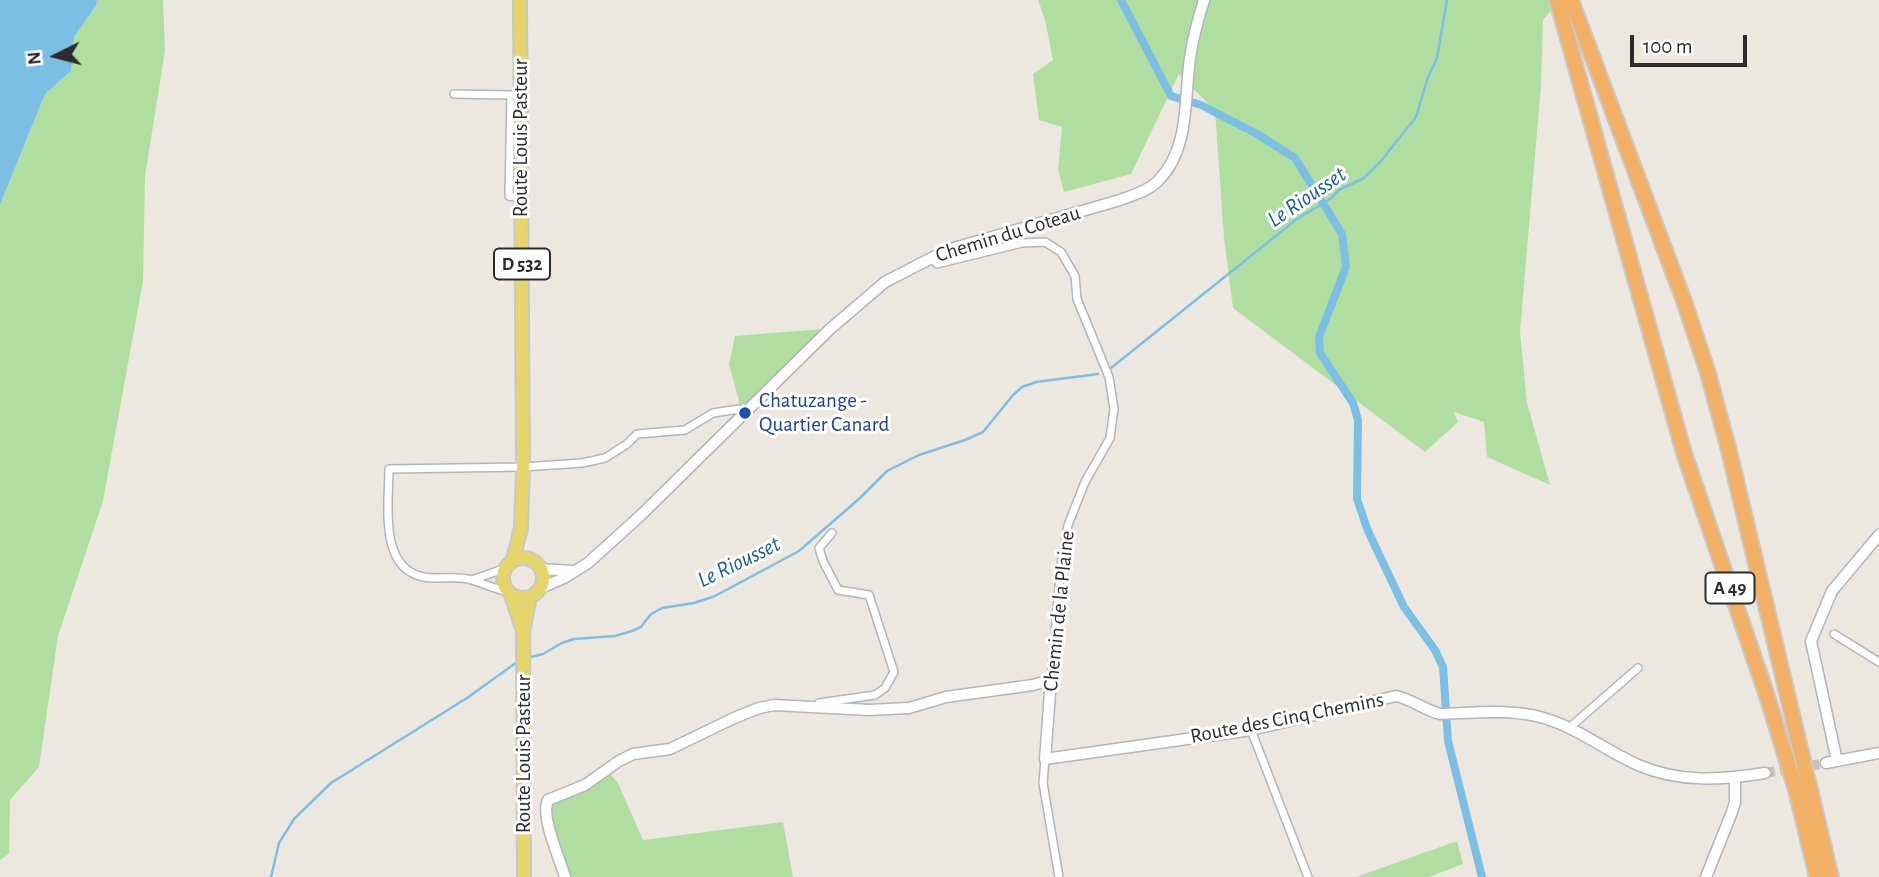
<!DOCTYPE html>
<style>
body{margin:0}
#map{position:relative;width:1879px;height:877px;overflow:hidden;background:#ece8e0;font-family:"Alegreya Sans",sans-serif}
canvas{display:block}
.north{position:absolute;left:21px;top:21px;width:70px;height:70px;-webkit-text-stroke:5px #fff;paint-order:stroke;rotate:264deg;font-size:19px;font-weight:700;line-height:28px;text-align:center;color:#2c2c2c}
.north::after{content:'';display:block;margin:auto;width:24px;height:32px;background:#2c2c2c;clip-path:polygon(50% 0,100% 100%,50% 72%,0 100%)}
.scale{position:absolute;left:1630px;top:35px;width:117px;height:32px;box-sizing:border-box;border:4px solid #2c2c2c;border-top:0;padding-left:9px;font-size:21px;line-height:24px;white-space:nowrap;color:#2c2c2c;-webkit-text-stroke:5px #fff;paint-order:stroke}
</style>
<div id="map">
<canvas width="1879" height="877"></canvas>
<div class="north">N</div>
<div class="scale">100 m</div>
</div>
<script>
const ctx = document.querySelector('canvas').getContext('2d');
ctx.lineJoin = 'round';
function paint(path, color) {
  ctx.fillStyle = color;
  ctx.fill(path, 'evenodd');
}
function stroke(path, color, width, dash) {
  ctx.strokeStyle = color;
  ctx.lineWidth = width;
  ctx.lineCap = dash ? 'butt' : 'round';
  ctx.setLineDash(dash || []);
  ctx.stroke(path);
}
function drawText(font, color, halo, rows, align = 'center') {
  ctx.font = font + ' "Alegreya Sans",sans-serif';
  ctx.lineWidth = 6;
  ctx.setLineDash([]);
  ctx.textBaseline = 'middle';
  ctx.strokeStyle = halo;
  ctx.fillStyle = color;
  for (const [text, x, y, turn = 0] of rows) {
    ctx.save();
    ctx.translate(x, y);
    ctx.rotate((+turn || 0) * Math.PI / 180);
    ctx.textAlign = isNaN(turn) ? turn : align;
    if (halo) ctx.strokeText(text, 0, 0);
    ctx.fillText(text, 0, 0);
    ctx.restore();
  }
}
const green = new Path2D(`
 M97,0H163L165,51L145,176L143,281L103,501L58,636L39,767L10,800L9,854L0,860V205L45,94L71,71L74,37L96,6Z
 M1038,0H1560L1543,20L1541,85L1520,332L1527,403L1550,485L1487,457L1484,422L1454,412L1458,422L1425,452L1233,308L1224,238L1215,111L1179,74L1131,174L1064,192L1058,170L1062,127L1039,120L1033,74L1053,60L1045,20Z
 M823,329L747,403L740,405L729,364L735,336Z
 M609,773L618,783L643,840L783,822L793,877H568L550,816L549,804Z
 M1457,841L1463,864L1429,877H1356Z`);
const water = new Path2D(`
 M0,0H97L96,6L74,37L71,71L45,94L0,205Z`);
const stream = new Path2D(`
 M1111,368L1297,219L1330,199L1339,190L1364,178L1381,161L1416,117L1428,77L1437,58L1447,0
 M527,658L543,654L562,643L574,639L615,636L632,631L641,627L651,614L662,608L694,603L715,596L799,551L860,498L887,471L919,455L965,440L983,432L1013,395L1022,387L1036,382L1098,374
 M271,877L279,843L294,819L331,783L467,698L520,660`);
const canal = new Path2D(`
 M1121,0L1171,96L1201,105L1257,134L1295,158L1342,234L1346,267L1319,337L1320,353L1353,403L1358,420L1357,499L1368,531L1404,607L1435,650L1443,667L1448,741L1482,877`);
const tertiaryTunnel = new Path2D(`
 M1765,773L1826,763`);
const minor = new Path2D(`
 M454,94L511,95L509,196L521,198
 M931,257L937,264L1022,243L1045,242L1061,252L1075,276L1077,299L1109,377L1114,409L1110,438L1085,482L1068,525L1061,565L1051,680
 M472,580L506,568
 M508,592C496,589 484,584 472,580C457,575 439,580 424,577C378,569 389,502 389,469L523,467L582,463L605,458L627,444L637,434L685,430L713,413L739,409L745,413
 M1834,634L1879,662
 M819,703L875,695L885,688L894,672L869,595L838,590L823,561L819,548L832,533
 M1569,728L1638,668
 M1251,730L1308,877
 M1045,759L1043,783L1059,877`);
const tertiary = new Path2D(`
 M541,569L572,571
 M541,588L564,578L588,563L640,516L830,329L885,282L947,250L1120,200C1133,195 1148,191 1158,181C1190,149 1184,100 1190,58C1193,38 1198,19 1204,0
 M1837,761L1811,641L1832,591L1879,535
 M1826,763L1879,753
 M565,877C560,859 540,816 548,800L585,785L619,761L633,754L670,749L734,718L759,708L774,705L869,710L909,708L946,697L1033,685L1051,680L1045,759L1251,730L1396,696C1413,700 1425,710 1440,714C1471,713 1506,709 1536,716C1573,724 1604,750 1638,765C1680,783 1721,780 1765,773
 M1706,877L1732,812L1735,802V777`);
const primary = new Path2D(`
 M503 578a20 20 0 1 1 40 0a20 20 0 1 1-40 0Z
 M513,560L521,528L523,467L520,0
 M511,595L523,631
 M524,877L523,632L530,597`);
const motorway = new Path2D(`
 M1557,0L1684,453L1767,696L1796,790L1817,877
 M1571,0L1684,301L1708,373L1729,451L1831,877`);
const markers = [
 [745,413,7,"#1a4fb4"]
];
const shields = [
 [522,264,56],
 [1730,588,49]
];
const shieldNames = [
 ["D 532",522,264],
 ["A 49",1730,588]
];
const streetNames = [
 ["Route Louis Pasteur",521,138,-90],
 ["Chemin du Coteau",1008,234,-17],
 ["Chemin de la Plaine",1059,611,-84],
 ["Route des Cinq Chemins",1287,718,-11],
 ["Route Louis Pasteur",524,754,-90]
];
const transitNames = [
 ["Chatuzange -",759,401],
 ["Quartier Canard",759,425]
];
const waterNames = [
 ["Le Riousset",1307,197,-34],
 ["Le Riousset",739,562,-26]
];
paint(green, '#b0dea1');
paint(water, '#7cbfe5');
stroke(stream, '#7cbfe5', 2.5);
stroke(canal, '#7cbfe5', 8);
stroke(tertiaryTunnel, '#c6c2bc', 10, [10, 5]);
stroke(minor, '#b3b4be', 10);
stroke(tertiary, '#b3b4be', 13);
stroke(primary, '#c8c8c8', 16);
stroke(motorway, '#c8c8c8', 18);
stroke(minor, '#fff', 7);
stroke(tertiary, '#fff', 10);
stroke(primary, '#e6d56b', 12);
stroke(motorway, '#f1b066', 14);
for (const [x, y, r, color] of markers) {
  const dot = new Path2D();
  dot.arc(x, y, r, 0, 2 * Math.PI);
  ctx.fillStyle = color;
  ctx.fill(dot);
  stroke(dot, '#fff', 2.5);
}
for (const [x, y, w] of shields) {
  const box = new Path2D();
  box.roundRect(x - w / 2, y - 15.5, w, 31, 5);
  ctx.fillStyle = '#fff';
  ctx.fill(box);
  stroke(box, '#2c2c2c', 2);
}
drawText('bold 19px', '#2c2c2c', null, shieldNames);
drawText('21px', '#2c2c2c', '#fff', streetNames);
drawText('21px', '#164399', '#fff', transitNames, 'left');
drawText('italic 23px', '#195d93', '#fff', waterNames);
</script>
